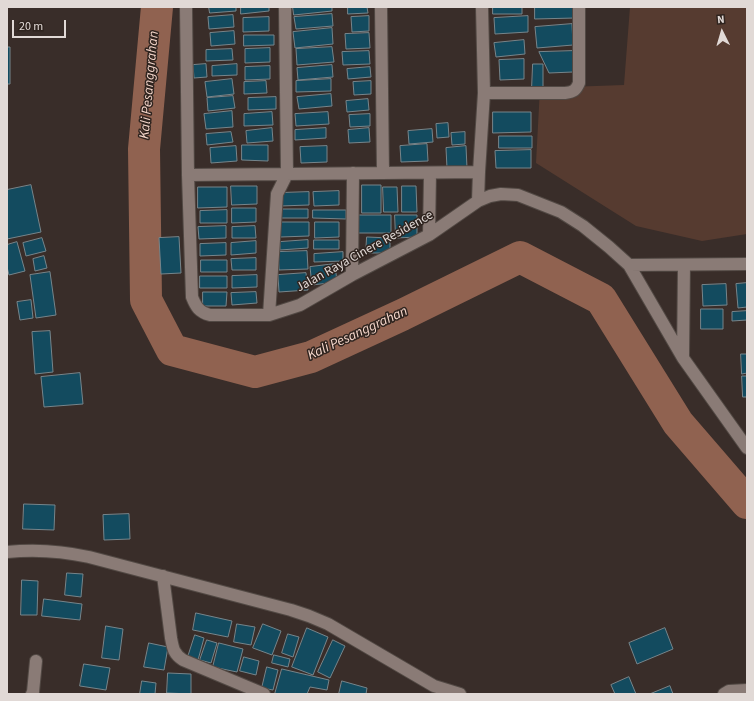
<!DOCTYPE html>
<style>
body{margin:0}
#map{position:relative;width:754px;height:701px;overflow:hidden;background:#392d29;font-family:"Source Sans 3",sans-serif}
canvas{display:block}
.frame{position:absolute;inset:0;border:8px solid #e1d9d6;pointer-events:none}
.north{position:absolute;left:702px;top:12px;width:40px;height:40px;-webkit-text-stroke:3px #2f241f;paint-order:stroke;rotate:355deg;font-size:11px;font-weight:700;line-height:16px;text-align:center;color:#e1d9d6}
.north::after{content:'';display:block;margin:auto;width:14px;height:18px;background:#e1d9d6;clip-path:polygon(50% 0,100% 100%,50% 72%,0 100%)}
.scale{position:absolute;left:12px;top:20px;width:54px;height:18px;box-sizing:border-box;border:2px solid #e1d9d6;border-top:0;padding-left:5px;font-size:12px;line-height:14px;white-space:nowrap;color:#e1d9d6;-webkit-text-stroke:3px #2f241f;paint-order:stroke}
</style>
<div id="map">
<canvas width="754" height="701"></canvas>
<div class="frame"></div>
<div class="north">N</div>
<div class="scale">20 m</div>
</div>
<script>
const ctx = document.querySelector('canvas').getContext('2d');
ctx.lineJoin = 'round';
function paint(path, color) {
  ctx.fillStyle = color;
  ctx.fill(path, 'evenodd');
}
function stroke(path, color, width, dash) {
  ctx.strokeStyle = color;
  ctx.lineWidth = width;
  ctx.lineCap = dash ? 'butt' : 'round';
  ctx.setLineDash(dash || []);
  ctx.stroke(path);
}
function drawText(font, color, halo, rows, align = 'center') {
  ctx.font = font + ' "Source Sans 3",sans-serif';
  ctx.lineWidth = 3;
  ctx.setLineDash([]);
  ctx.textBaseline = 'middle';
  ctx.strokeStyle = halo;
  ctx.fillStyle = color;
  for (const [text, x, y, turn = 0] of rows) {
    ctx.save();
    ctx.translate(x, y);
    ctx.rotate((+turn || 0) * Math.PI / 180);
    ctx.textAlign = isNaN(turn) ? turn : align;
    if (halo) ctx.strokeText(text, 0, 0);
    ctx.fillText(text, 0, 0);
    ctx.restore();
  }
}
const green = new Path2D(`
 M630,7H747V234L702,241L636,226L536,163L540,88L624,85Z`);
const river = new Path2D(`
 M157,7L144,149L146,300L172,350L255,372L311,357L402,315L520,257L601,299L678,423L747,503`);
const building = new Path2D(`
 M209,7H236V11L210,13Z
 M241,7H269V11L241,14Z
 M293,7H332V11L294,15Z
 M348,7H367L368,13L348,14Z
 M493,7H522V14H493Z
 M535,7H575V18L535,19Z
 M332,14L333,26L296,29L294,17Z
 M233,15L234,27L209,29L208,17Z
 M369,16V31L352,32L351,17Z
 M528,16V32L495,34L494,18Z
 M269,17V31L243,32V18Z
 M572,24L573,45L537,48L535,27Z
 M332,28L333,44L295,48L293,32Z
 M234,31L235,44L211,46L210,33Z
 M369,33L370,48L346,49L345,34Z
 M244,35H274V45L244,46Z
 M524,40L525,54L496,57L494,43Z
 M7,47H10V84H7Z
 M332,47L334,62L297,65L296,49Z
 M270,48V62L245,63V49Z
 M232,49L233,60L206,61V50Z
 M369,51L370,64L343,65L342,52Z
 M573,51V72L549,73L539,52Z
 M524,59V79L500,80L499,60Z
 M206,64L207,77L194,78L193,65Z
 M237,64V75L212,76V66Z
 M533,64H543V88H532Z
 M332,65L333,77L298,80L297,68Z
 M270,66V79L245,80V67Z
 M370,67L371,77L348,79L347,69Z
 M232,79L234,94L207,97L205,82Z
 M331,79V91L296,92V81Z
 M266,81L267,93L244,94V82Z
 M371,81V94L354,95L353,82Z
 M331,94L332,106L299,109L297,97Z
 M233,96L235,108L208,111L207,98Z
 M276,97V109L248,110V98Z
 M368,99L369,110L347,112L346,101Z
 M232,111L233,127L206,129L204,114Z
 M272,112L273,125L244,126V114Z
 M328,112L329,124L296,126L295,114Z
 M493,112H531V132L493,133Z
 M370,114V126L350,127L349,115Z
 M448,123L449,137L437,138L436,124Z
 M272,128L273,141L247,143L246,131Z
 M326,128V138L295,140V130Z
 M369,128L370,142L349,143L348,130Z
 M432,129L433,142L409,144L408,131Z
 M231,132L233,142L207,145L206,134Z
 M465,132V144L452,145L451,133Z
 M499,136H532V148H499Z
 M427,144L428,161L401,162L400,146Z
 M242,145H268V161L242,160Z
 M236,146L237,161L211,163L210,148Z
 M327,146V162L301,163L300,147Z
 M466,146L467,168H447L446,148Z
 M531,150V168H496L495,151Z
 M31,185L41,232L7,239V190Z
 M362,185H381V213H362Z
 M231,186H257V204L232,205Z
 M402,186H416L417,212H402Z
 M198,187H227V207L198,208Z
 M383,187H397L398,212H384Z
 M339,191V205L314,206L313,192Z
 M309,192V205L280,206L279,193Z
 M232,208H256V222L232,223Z
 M281,209H308V218H282Z
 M227,210V223H200V211Z
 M313,210H346V219L313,218Z
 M358,215H391V233H358Z
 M395,215H417V237L396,238Z
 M280,222H309V236L281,237Z
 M315,222H339V237L315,238Z
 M226,226V238L199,239L198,227Z
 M255,226L256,238H232V227Z
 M179,237L181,273L161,274L159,238Z
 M367,237L390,238V253H366Z
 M42,238L46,251L26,256L23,243Z
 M308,240V248L280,250V242Z
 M314,240H339V249H314Z
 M256,241V253L231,255V243Z
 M17,242L25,271L9,275L7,267V245Z
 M226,243V255L200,256V244Z
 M307,251L308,269L279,270L278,252Z
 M343,252V261L314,262V254Z
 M44,256L47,268L35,271L33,259Z
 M256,258V270H232L231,259Z
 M201,260H227V272H201Z
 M335,264L337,282L312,285L310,267Z
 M50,272L56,315L36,318L30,275Z
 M306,273L308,290L279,292L278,275Z
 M257,275V287L232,288V276Z
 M200,276H227V288H200Z
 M747,283V307L738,308L736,284Z
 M726,284L727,305L703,306L702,285Z
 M203,292H227L226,306H203Z
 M256,292L257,303L232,305L231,293Z
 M31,300L33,318L20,320L17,302Z
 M701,309H723V329H701Z
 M747,311V320L732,321V312Z
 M50,331L53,372L35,374L32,332Z
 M741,354H747V373L742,374Z
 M80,373L83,404L44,407L41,377Z
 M742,376H747V397H743Z
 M24,504L55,505L54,530L23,529Z
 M129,514L130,539L104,540L103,515Z
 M67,573L83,574L81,597L65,595Z
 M22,580L38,581L37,615H21Z
 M44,599L82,604L80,620L42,616Z
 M196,613L232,621L228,637L193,630Z
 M237,624L255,627L251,645L234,642Z
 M263,624L281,631L272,655L253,648Z
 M106,626L123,629L119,660L102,658Z
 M307,628L328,637L313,675L292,667Z
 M665,628L673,649L637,664L629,643Z
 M288,634L299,637L293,657L282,653Z
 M195,635L204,638L198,660L188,657Z
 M207,640L217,643L211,663L200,660Z
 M333,640L345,646L330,678L318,672Z
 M149,643L168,647L164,670L144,667Z
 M219,643L243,649L237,672L213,667Z
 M274,655L290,659L288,667L272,663Z
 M244,657L259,661L256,675L240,671Z
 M84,664L110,668L106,690L80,686Z
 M267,667L278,670L273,690L262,688Z
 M282,669L329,680L327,690L310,687L307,694H275Z
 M168,673L191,674V694L167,693Z
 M629,677L636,694H615L611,685Z
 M142,681L156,683L155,694H140Z
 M342,681L367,688L366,694H339Z
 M670,686L673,694H650Z`);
const street = new Path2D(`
 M186,7L188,175L192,297C196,307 199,312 210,315H269L300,305L352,275L429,235L478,201L490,196L501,194L518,195L561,212L583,226L609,247L629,265L683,358L747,448
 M381,7L383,173
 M484,93H565C574,92 576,90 579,83V7
 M188,175L479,172
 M478,201L479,172L484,93L482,7
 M429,235L430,173
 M629,265L747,264
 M352,275L353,173
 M269,315L277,194L287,174L285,7
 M683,358L684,265
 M7,552C35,549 62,551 89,557L291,610L309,616L328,624L434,686L460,694
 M163,576L171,638C173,649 174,654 183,660L264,694
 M32,694L33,692L36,661
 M724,694L729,691L747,690`);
const streetNames = [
 ["Jalan Raya Cinere Residence",365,252,-29]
];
const waterNames = [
 ["Kali Pesanggrahan",150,85,-85],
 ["Kali Pesanggrahan",358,334,-25]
];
paint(green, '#563b30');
stroke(river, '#906250', 32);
paint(building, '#134b5f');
stroke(building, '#76858b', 1);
stroke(street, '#524944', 14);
stroke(street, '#8a7b76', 12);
drawText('13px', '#e1d9d6', '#2f241f', streetNames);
drawText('italic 14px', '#f6d7cb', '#2f241f', waterNames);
</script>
